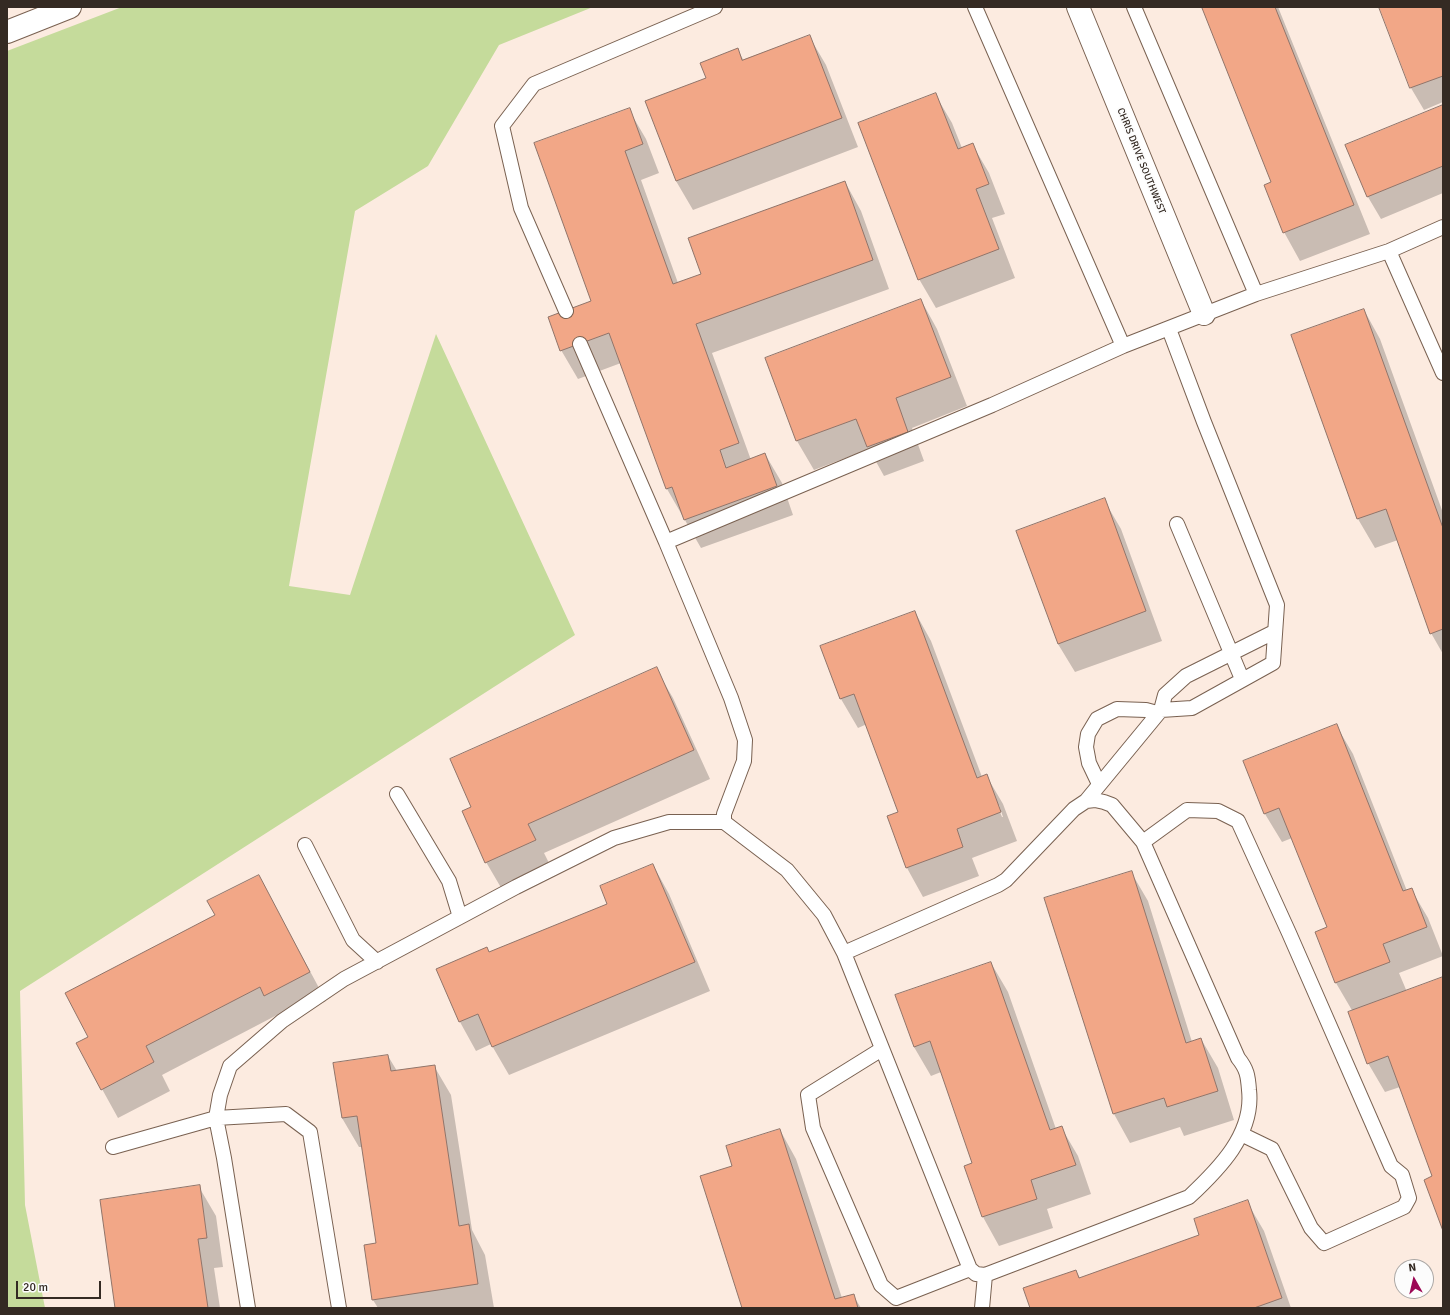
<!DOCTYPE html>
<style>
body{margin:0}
#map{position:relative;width:1450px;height:1315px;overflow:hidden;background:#fcebe0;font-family:Signika,sans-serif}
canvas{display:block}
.frame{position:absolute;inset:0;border:8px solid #342a23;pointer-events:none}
.north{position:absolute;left:1394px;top:1259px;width:40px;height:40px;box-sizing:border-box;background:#fcfcfc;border:1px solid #aca8a5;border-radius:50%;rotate:352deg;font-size:11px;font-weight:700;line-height:16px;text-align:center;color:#342a23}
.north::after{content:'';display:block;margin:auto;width:14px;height:18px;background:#9c0755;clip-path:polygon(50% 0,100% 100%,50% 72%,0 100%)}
.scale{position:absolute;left:16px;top:1281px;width:85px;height:18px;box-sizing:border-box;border:2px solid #342a23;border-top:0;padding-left:5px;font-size:12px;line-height:14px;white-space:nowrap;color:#342a23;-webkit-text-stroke:3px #fcfcfc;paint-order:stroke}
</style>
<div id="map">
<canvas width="1450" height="1315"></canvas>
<div class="frame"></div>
<div class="north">N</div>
<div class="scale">20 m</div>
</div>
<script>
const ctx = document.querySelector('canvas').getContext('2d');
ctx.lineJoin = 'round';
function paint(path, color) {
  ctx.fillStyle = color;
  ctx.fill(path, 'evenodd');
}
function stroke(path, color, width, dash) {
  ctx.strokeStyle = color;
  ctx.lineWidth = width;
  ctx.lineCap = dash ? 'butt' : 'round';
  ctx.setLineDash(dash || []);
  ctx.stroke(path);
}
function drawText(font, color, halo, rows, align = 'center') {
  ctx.font = font + ' Signika,sans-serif';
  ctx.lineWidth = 3.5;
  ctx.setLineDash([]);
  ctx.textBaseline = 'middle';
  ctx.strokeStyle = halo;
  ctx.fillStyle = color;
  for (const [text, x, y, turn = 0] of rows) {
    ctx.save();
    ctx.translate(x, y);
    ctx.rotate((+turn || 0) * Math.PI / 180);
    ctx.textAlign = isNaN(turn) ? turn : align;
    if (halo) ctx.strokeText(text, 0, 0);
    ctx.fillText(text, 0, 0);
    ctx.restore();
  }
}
const green = new Path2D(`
 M122,7H593L499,45L428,166L355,211L289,586L350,595L436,334L575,635L20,991L25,1205L45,1308H7V51Z`);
const shadow = new Path2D(`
 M1206,7H1278L1370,234L1300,261L1284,232L1273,183Z
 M1381,7H1443V102L1424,110L1411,88Z
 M809,36L826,65L858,147L693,210L676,181L738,50L744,61Z
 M935,94L952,123L962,148L972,144L989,173L1005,214L992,218L1015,278L936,308L919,279Z
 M1443,106V193L1381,219L1368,197L1347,145Z
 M629,110L646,139L659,173L641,180L678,283L702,274L845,182L861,211L889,289L712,353L751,460L765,454L782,483L793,515L701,548L667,489L621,363L578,379L561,350L592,302Z
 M921,300L937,329L967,406L912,428L924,461L884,476L869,449L814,470L797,441L766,359Z
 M1364,310L1380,339L1443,513V654L1431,633L1398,540L1375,548L1358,519L1292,336Z
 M1104,500L1121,529L1162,641L1075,672L1058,644Z
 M915,612L931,641L982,777L986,775L1003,804L1017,841L972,858L979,876L923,897L907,868L900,813L867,724L858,728L841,699L821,646ZM997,805H999L1003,817H1002Z
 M656,669L673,698L710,779L544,853L552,869L503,891L486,862L473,807Z
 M1336,725L1353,754L1407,891L1411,889L1428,918L1443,956L1399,973L1407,992L1443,978V1228L1434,1177L1400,1087L1385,1092L1368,1063L1353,1012L1336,983L1316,933L1328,928L1292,838L1282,842L1265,814Z
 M653,865L669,894L710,991L509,1075L491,1044L476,1051L460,1022L438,969L490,953L608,904Z
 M1131,872L1148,901L1192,1042L1201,1039L1218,1068L1234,1120L1184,1136L1180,1127L1130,1143L1114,1114L1046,899Z
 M259,876L326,1001L282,1024L277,1015L162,1075L170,1091L118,1118L102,1089L89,1037Z
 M991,963L1008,992L1056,1129L1061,1127L1078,1156L1091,1194L1047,1209L1053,1228L999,1246L983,1217L965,1167L973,1163L941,1072L931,1076L914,1047Z
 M388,1056L397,1071L434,1066L451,1095L472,1230L485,1255L494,1308H378L373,1300L365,1246L377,1244L362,1147H359L342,1118L334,1064Z
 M780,1130L796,1159L842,1298L853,1295L861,1308H744L734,1166Z
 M199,1187L216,1216L223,1267L214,1268L220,1308H116Z
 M1247,1202L1264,1231L1291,1308H1031L1076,1271L1080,1278L1201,1236Z`);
const building = new Path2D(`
 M1203,7H1275L1354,205L1283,233L1264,185L1271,182L1202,8Z
 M1379,7H1441L1443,12V76L1410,88Z
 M810,35L842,118L676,181L645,101L706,78L700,63L738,48L742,60Z
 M936,93L958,149L973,143L989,184L976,189L999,249L918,280L858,123Z
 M1443,105V166L1367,197L1345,145Z
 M630,108L643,144L625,151L673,284L701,274L688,238L845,181L873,260L696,324L739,443L720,450L726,468L765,453L777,486L684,520L672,487L666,489L609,333L560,351L548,317L591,301L534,143Z
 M921,299L951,377L896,398L908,432L867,447L856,419L796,441L765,358Z
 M1364,309L1443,528V629L1430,634L1386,509L1357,519L1291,335Z
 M1105,498L1146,611L1058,644L1016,531Z
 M915,611L977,778L987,774L1001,812L957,829L963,847L906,868L887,816L898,812L854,694L840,699L820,646Z
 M657,667L694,750L528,824L536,840L485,863L462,811L471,807L450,759Z
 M1337,724L1403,891L1412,888L1427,927L1383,944L1390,962L1335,983L1315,932L1327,927L1279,808L1264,814L1243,761Z
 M653,864L695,962L492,1047L478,1014L459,1022L436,969L487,947L489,952L607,904L600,886Z
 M1132,871L1186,1043L1201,1038L1218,1091L1167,1107L1164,1098L1113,1114L1044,898Z
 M259,875L310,972L264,996L260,987L146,1046L154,1062L101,1090L76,1043L88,1037L65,993L215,915L207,901Z
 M991,962L1050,1130L1062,1126L1076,1165L1031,1180L1037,1199L982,1217L964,1166L972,1163L930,1041L914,1047L895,995Z
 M1443,977V1231L1424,1180L1432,1176L1388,1056L1367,1064L1348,1012Z
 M388,1055L391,1071L435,1065L459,1226L469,1224L478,1284L372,1300L364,1245L376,1243L357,1116L342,1118L333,1063Z
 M780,1129L835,1299L854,1294L858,1308H742L700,1176L732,1166L726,1146Z
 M200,1185L207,1238L198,1239L208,1308H115L100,1200Z
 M1248,1200L1282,1298L1254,1308H1030L1023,1288L1076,1270L1079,1278L1199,1235L1194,1219Z`);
const service = new Path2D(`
 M975,7L1123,346
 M1134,7L1256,294
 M1389,251L1443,373
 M566,311L521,208L502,126L534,84L715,7
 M580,344L666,542L992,405L1123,346L1256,294L1389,251L1443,227
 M1177,524L1242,679
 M666,542L731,698L745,740L744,761L724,814V822L787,870L824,915L844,953L970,1269L976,1274L985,1275L1189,1197C1219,1169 1254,1134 1249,1090C1248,1076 1247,1069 1238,1058L1143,842L1112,805L1104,802L1095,800L1086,801L1074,809L1006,880L998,885L844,953
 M1161,710L1192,708L1273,663L1277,605L1204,422L1169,329
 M1099,784L1089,763L1086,747L1088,734L1097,719L1117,709L1146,710L1157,713
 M397,794L449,881L460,917
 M1086,801L1161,710L1165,695L1186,676L1274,632
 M1143,842L1187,810L1218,811L1238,821L1289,933L1391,1166L1402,1175L1409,1198L1404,1207L1324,1243L1311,1228L1272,1149L1241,1134
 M305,845L353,940L377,962
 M882,1049L808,1095L813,1128L881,1285L896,1298L970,1269
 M113,1147L216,1118L286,1114L310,1132L339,1308
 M248,1308L224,1158L216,1118L220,1095L230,1066L282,1021L344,979L516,887L614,838L669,822H724
 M982,1308L985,1275`);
const minor = new Path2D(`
 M1078,7L1204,314
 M7,32L70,7`);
const streetNames = [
 ["CHRIS DRIVE SOUTHWEST",1141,161,68]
];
paint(green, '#c5db9b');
paint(shadow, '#0003');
paint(building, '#f2a787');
stroke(building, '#907469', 1);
stroke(service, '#796151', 16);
stroke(minor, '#796151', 24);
stroke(service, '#fff', 14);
stroke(minor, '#fff', 22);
drawText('10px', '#342a23', '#fcfcfc', streetNames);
</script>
